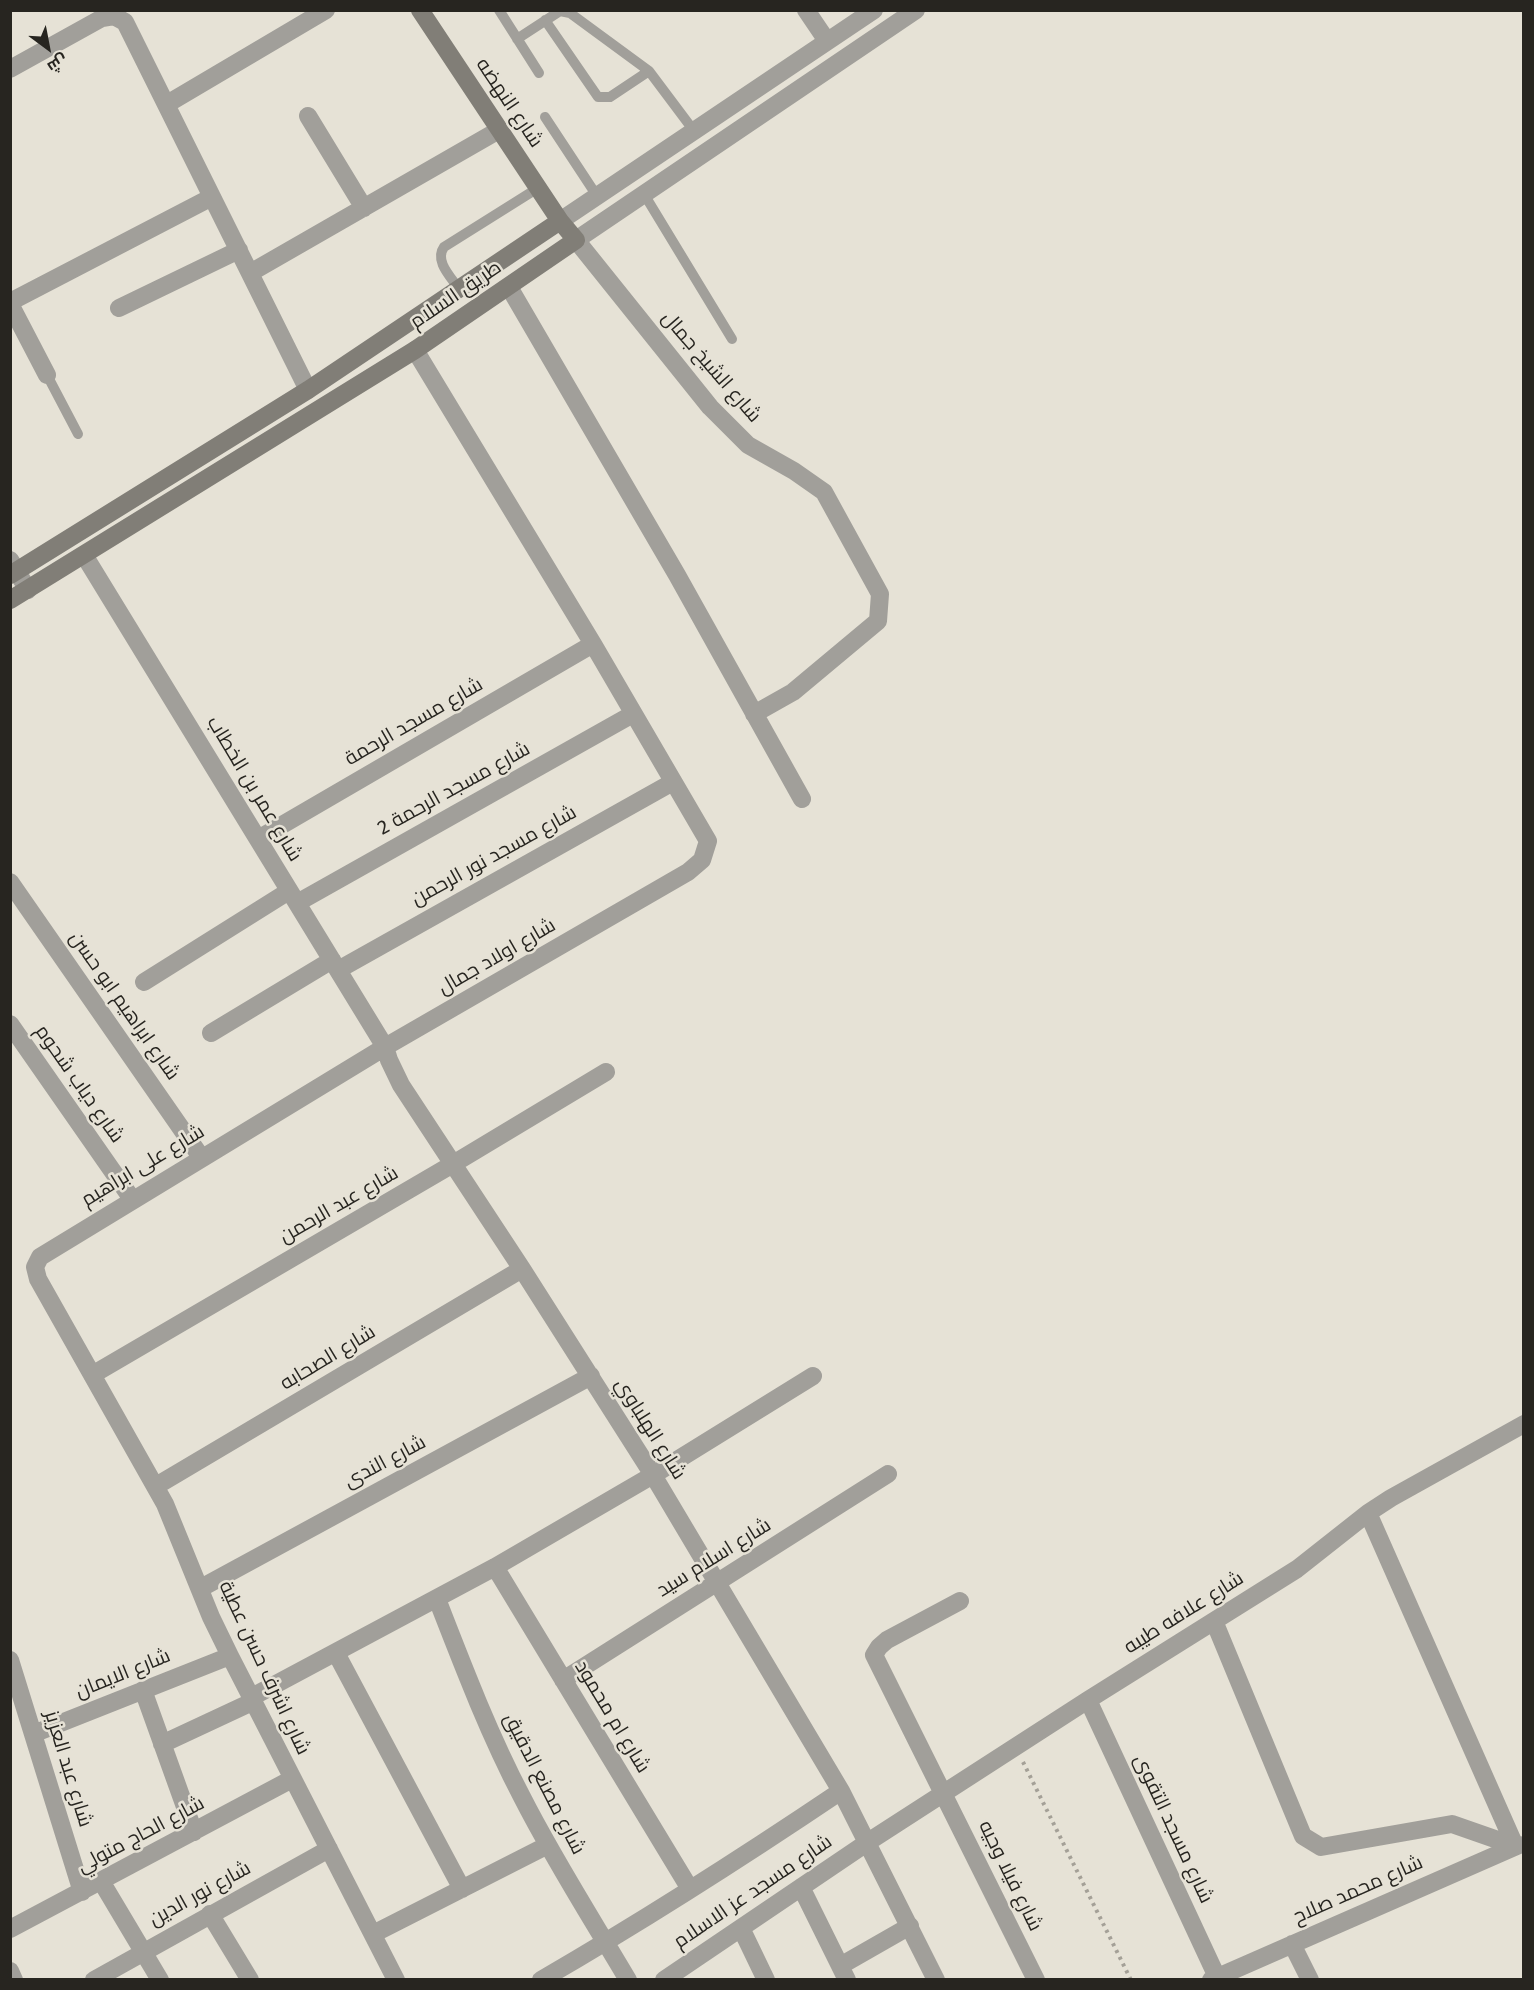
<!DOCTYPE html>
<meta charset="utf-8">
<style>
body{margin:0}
#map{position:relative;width:1534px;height:1990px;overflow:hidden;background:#e6e2d6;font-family:"Fira Sans",Cairo,sans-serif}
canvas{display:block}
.frame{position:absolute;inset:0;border:12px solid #272520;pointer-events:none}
.north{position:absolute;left:18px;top:18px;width:60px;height:60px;-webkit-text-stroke:4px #e6e2d6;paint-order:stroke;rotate:148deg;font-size:16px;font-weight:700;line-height:24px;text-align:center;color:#272520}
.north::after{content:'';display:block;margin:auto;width:21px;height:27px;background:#272520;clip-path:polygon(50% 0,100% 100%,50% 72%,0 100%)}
</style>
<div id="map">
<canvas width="1534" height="1990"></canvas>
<div class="frame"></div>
<div class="north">ش</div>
</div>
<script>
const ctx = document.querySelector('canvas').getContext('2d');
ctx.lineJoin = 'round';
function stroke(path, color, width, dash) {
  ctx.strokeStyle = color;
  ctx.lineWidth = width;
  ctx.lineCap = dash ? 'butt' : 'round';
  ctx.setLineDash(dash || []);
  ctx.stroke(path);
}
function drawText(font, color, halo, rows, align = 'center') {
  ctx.font = font + ' "Fira Sans",Cairo,sans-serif';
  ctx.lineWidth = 5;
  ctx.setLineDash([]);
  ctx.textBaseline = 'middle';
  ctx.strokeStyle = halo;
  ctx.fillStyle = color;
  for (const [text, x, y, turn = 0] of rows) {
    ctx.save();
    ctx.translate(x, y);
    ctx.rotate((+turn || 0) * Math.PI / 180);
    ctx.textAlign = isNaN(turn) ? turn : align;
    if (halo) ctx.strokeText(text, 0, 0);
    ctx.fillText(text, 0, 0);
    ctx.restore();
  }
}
const path = new Path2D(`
 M1023,1762L1131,1980`);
const lane = new Path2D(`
 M499,10L539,73
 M545,20L598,97H610L649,71
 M517,39L560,11L570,13L649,71L694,131
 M545,117L597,196
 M644,194L732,339
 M459,289C451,277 434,261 444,247L538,188
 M47,375L78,434`);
const street = new Path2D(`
 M806,10L827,41
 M10,69L102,18L114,16L125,22L308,390
 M167,104L326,10
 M308,116L364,208
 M560,221L874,10
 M250,273L499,130
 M509,287L677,575L802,799
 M10,302L212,197
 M10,304L47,375
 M119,308L239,250
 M84,555L385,1047L389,1060L401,1085L522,1269L653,1475L841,1791L936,1980
 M10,560L28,590
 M754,714L793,692L878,621L880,594L824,492L794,471L748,445L710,407L576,240L916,10
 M258,839L593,644
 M10,882L201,1157
 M297,903L633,714
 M338,970L673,782
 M144,982L289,891
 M10,1024L132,1199
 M211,1033L332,960
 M92,1375L453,1164L606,1072
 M156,1486L522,1269
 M1368,1513L1515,1846
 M495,1567L690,1889
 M201,1588L591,1376
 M437,1599C463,1666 489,1734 522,1797C554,1860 592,1919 628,1980
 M960,1601L887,1640L879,1647L874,1655L1036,1980
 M1214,1621L1303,1836L1321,1847L1452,1824L1515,1846
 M336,1653L462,1889
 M10,1660L82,1892
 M563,1680L888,1474
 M143,1690L194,1832
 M250,1698L495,1567L653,1475L813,1376
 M1088,1700L1217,1977
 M33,1734L230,1656
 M162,1744L252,1702
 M101,1881L160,1980
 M801,1887L847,1980
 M210,1914L250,1980
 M741,1928L766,1980
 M10,1929L292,1779
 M373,1934L548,1845
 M1292,1944L1310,1980
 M840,1966L910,1926
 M10,1971L14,1980
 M94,1980L329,1849
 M396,1980L230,1656L211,1617L165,1504L38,1279L35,1267L40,1257L385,1047L688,872L702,860L708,841L593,644L415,350
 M541,1980C643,1921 743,1857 841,1791
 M664,1980L868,1842L1088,1700L1297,1569L1368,1513L1391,1498L1524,1424
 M1211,1980L1519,1845`);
const secondary = new Path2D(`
 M10,575L308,390L560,221
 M10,600L415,350L576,240L560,221L420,10`);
const streetNames = [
 ["شارع النهضه",509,103,56],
 ["طريق السلام",456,295,-34],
 ["شارع الشيخ جمال",711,367,49],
 ["شارع مسجد الرحمة",414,722,-30],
 ["شارع عمر بن الخطاب",254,789,59],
 ["شارع مسجد الرحمة 2",454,789,-29],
 ["شارع مسجد نور الرحمن",494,856,-29],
 ["شارع اولاد جمال",497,957,-30],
 ["شارع ابراهيم ابو حسن",124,1006,55],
 ["شارع دياب شحوم",79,1084,55],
 ["شارع على ابراهيم",143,1166,-31],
 ["شارع عبد الرحمن",339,1205,-30],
 ["شارع الصحابه",328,1358,-31],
 ["شارع الهلباوي",650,1429,58],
 ["شارع الندى",385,1462,-28],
 ["شارع اسلام سيد",714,1558,-32],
 ["شارع علافه طيبه",1184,1613,-32],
 ["شارع اشرف حسن عطية",264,1668,65],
 ["شارع الايمان",123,1674,-22],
 ["شارع ام محمود",612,1717,59],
 ["شارع عبد العزيز",68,1769,73],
 ["شارع مصنع الدقيق",544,1784,63],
 ["شارع مسجد التقوى",1173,1829,65],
 ["شارع الحاج متولي",141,1835,-28],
 ["شارع فيلا وجيه",1010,1876,64],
 ["شارع محمد صلاح",1358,1890,-24],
 ["شارع مسجد عز الاسلام",753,1892,-34],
 ["شارع نور الدين",200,1894,-29]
];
stroke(path, '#a4a097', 4, [3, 4.5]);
stroke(lane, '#a19f9a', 10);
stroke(street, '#a19f9a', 18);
stroke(secondary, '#817e77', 18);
drawText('20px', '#272520', '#e6e2d6', streetNames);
</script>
